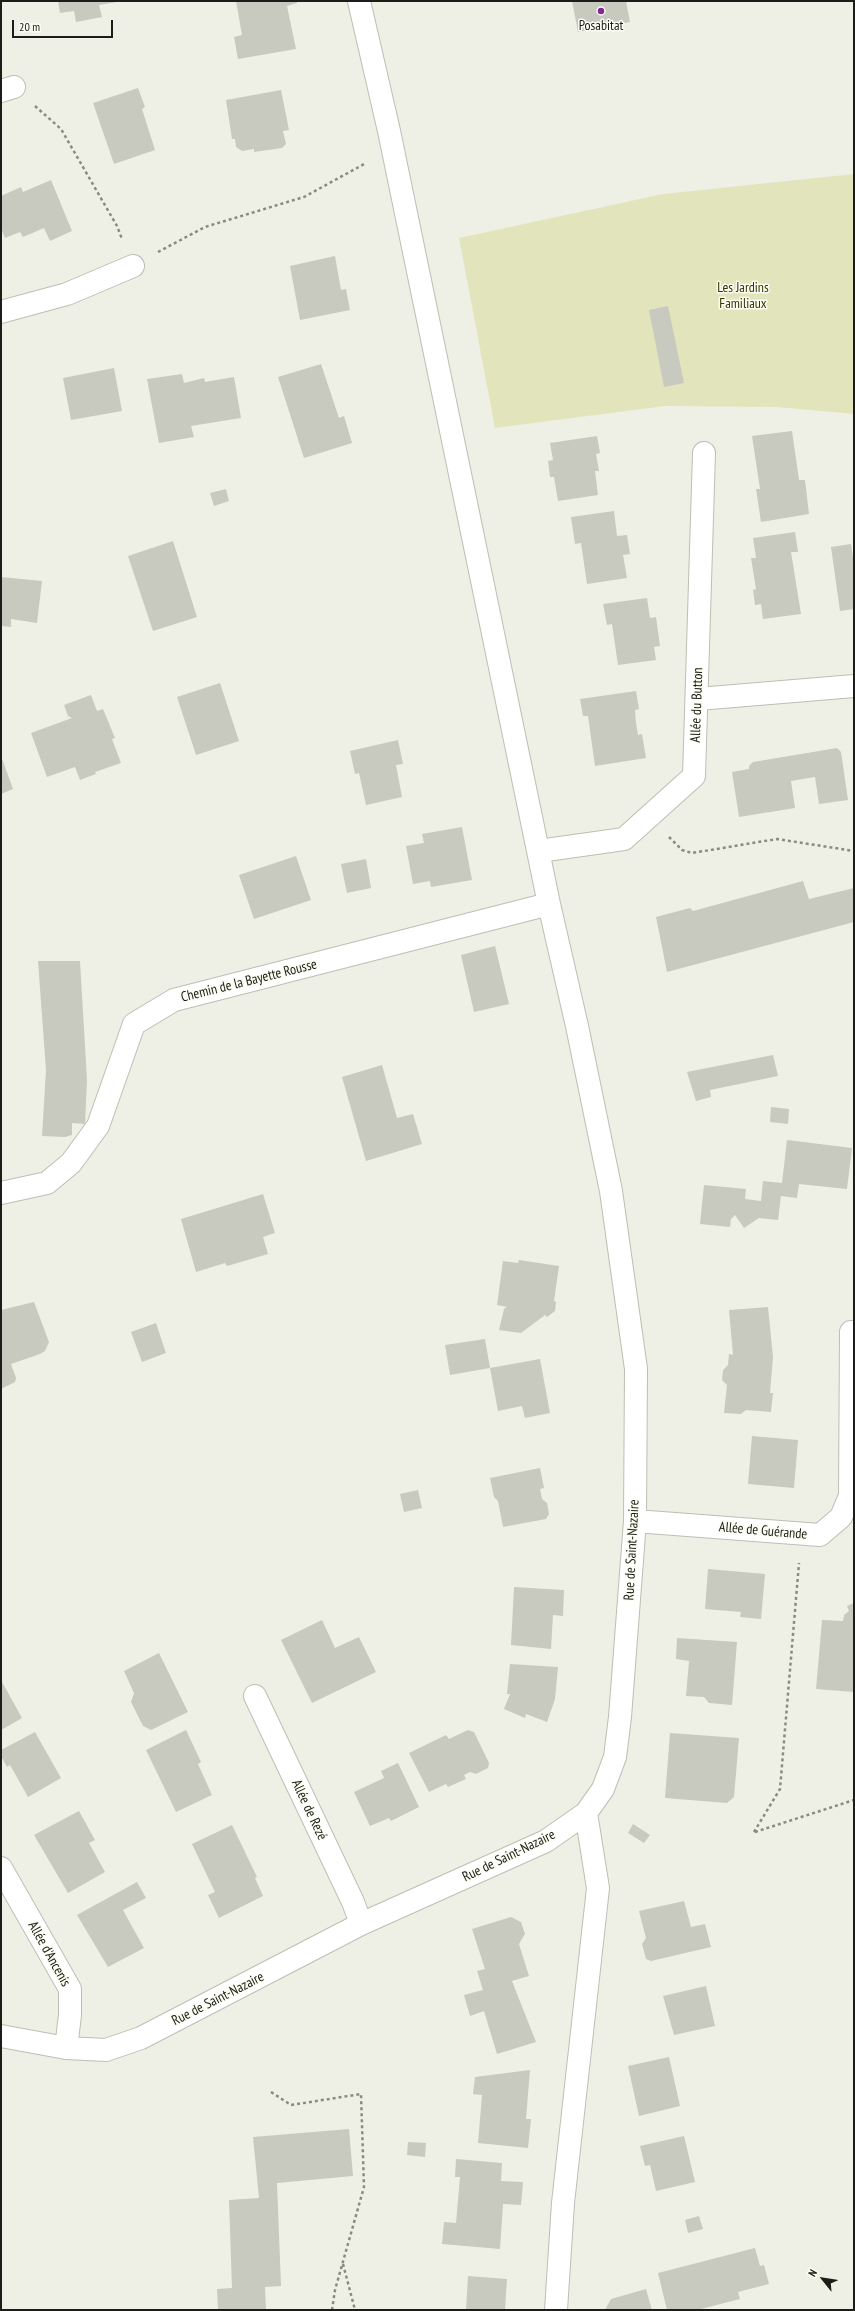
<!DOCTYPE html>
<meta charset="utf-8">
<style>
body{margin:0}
#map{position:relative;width:855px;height:2311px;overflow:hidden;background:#eff0e5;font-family:"PT Sans Narrow",sans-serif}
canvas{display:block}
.frame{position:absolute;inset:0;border:2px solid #1c1c18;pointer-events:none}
.north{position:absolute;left:803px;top:2259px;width:40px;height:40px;-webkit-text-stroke:3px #fcfdf2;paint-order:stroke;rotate:300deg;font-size:11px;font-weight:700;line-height:16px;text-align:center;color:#1c1c18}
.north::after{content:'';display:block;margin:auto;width:14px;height:18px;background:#1c1c18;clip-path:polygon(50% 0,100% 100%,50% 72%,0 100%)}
.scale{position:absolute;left:12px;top:20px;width:101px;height:18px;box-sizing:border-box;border:2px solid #1c1c18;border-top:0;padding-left:5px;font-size:12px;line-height:14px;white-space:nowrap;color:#1c1c18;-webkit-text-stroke:3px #fcfdf2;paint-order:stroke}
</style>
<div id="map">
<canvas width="855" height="2311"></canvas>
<div class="frame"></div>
<div class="north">N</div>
<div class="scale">20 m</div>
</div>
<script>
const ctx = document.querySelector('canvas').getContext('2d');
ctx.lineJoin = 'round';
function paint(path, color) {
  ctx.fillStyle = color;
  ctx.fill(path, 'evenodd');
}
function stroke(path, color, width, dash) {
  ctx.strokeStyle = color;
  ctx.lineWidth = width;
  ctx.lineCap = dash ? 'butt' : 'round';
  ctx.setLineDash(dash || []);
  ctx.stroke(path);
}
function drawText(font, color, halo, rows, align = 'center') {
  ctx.font = font + ' "PT Sans Narrow",sans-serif';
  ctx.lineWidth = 3;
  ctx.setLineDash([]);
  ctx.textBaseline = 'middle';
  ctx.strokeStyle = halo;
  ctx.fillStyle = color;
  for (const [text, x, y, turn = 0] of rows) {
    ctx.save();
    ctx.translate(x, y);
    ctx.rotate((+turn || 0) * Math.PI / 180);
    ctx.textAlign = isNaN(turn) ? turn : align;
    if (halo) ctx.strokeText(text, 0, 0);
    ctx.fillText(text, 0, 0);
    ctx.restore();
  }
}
const green = new Path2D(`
 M854,174V414L777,407L665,406L495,428L459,238L663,194Z`);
const building = new Path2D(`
 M58,1H117V2L99,5L102,17L76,22L74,11L60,13Z
 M236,1H297V3L287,6L296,49L238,59L234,37L242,35Z
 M572,1H626L630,22L578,32Z
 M138,88L145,107L142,109L155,150L114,164L93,103Z
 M281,90L289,130L283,131L286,144L282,148L254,152V149L242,151L236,147L235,139H232L226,100Z
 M51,180L72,231L50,241L44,228L23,237L20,232L5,238L1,228V196L21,187L23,192Z
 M335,256L341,290L346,289L350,310L300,320L290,266Z
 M668,306L684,383L664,387L649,310Z
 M321,364L339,418L344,416L352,443L304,458L278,377Z
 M114,368L122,411L71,420L63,378Z
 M182,374L184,383L204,378L205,382L234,377L241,418L191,426L194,437L159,443L147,379Z
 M792,431L799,480H805L809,514L761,522L756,489H760L752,436Z
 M597,436L600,453L596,454L599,471H595L598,495L558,501L554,477H550L548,461L553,460L550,443Z
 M226,489L229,501L214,506L210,493Z
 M614,511L617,536L627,535L630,554L623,555L627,578L587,584L581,543L575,544L571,517Z
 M795,532L798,552H791L801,614L763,619L761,604L755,605L753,590L756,589L751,558H756L753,538Z
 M173,541L197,617L153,631L128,556Z
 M851,544L854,565V609L840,611L831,547Z
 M1,577L42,581L37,623L11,619V627L1,626Z
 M647,598L650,618L656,617L660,646L654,647L656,660L618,665L612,624L607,625L603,604Z
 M220,683L239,741L196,755L177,697Z
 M636,691L639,709L635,710L636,723L638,735L642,734L646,758L595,766L588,716H583L580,699Z
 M91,695L97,711L103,709L115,738L112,739L121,763L95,772L96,774L80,780L75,767L47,777L31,733L72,718L68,716L64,705Z
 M398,740L403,764L396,765L402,797L366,805L359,773L355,774L350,751Z
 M837,748L841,752L848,800L819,804L815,777L791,781L795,808L739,817L732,772L749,769V766L753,762Z
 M1,756L13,789L1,794Z
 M462,827L472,880L431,887L430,881L413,884L406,846L424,843L422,834Z
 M296,856L311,900L254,919L239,875Z
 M366,859L371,888L347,893L341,864Z
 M803,881L809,899L854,888V922L667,972L656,917L690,908L693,911Z
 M495,946L509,1004L474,1012L461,955Z
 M38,961H80L87,1080L85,1124L72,1123V1135L65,1137L42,1136L46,1070Z
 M773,1055L778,1076L710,1090L711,1097L696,1101L687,1072Z
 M382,1065L397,1118L413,1114L422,1144L366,1161L342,1077Z
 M771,1107L789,1109L788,1124L770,1122Z
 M787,1140L852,1148L847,1189L799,1184L797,1198L781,1196L778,1220L759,1218L744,1228L735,1215L731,1219L730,1227L700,1224L704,1185L746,1189L745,1199L761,1201L763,1181L782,1183Z
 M263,1194L275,1233L263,1237L268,1254L227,1266L225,1263L196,1272L181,1219Z
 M519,1260L559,1266L554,1301L556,1302L555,1311L547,1317L545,1315L521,1333L499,1330L504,1309L507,1307L497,1305L503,1261L518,1263Z
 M34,1302L49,1342L45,1351L40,1354L11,1364L16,1378L15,1382L1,1389V1310Z
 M768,1307L773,1357L770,1393H773L771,1412L746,1410L741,1414L724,1413L727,1385L722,1380L723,1370L728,1365L729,1354L733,1355L729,1310Z
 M156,1323L166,1353L142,1362L131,1332Z
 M485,1339L490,1368L540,1359L550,1413L525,1418L522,1406L498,1411L490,1368L450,1375L445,1345Z
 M752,1436L798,1440L794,1488L748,1484Z
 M540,1468L544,1488L540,1489L542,1499L547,1503L549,1514L546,1519L503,1527L498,1501L494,1497L490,1478Z
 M418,1490L422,1508L404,1512L400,1494Z
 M708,1569L765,1574L761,1619L740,1617L741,1612L705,1609Z
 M514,1587L564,1590L563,1616L553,1615L551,1649L511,1645Z
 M854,1603V1692L816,1689L822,1620L843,1621L844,1615L849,1611L847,1606Z
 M322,1620L335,1648L359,1637L376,1672L312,1703L281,1640Z
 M677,1638L737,1642L732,1705L709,1703L704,1697L686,1696L689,1661L676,1659Z
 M159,1653L188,1712L151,1730L143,1726L131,1702L134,1693L124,1671Z
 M510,1664L558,1667L555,1699L547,1722L526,1714L525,1718L504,1709L510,1694H507Z
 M1,1680L22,1718L1,1730Z
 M186,1730L201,1762L198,1764L212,1795L176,1812L146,1750Z
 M468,1730L474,1732L489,1763L488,1768L476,1774L470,1772L464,1775L466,1779L448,1787L446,1784L429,1792L409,1753L446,1735L449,1739Z
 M35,1732L61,1778L28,1797L10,1765L7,1767L1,1756V1750Z
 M670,1733L739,1738L734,1797L727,1803L665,1798Z
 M398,1763L419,1807L391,1821L389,1818L370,1826L354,1792L384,1778L381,1771Z
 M79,1811L95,1840L89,1843L105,1872L68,1893L34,1835Z
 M633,1824L650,1835L644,1843L628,1833Z
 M232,1825L257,1877L255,1878L263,1896L219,1918L208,1895L215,1892L192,1844Z
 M137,1882L146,1898L123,1910L144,1948L108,1967L77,1915Z
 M684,1901L691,1927L705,1924L711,1947L651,1961L646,1959L642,1944L646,1938L639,1911Z
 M511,1917L521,1922L525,1934L519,1944L529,1976L512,1981L536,2042L497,2054L484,2011L470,2016L464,1995L483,1990L477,1971L485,1969L472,1929Z
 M706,1986L715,2026L674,2035L663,1996Z
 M669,2057L680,2106L639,2116L628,2066Z
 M530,2070L526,2119H531L528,2148L478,2143L482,2095L473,2094L475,2077Z
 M349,2129L353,2176L277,2183L281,2286L265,2287L266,2310H218L217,2289L232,2288L229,2200L259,2198L253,2137Z
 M684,2136L695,2182L656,2191L650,2165L645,2166L640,2146Z
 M408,2142L426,2143L425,2157L407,2155Z
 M456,2159L502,2163L501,2181L523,2182L521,2205L503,2204L500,2249L442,2244L444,2222L456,2223L460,2177H455Z
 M699,2216L703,2229L688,2233L685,2220Z
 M755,2248L760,2266L764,2265L769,2284L738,2292L740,2299L697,2310H667L658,2273Z
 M468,2276L507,2279L505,2310H466Z
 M646,2289L652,2310H605L611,2299Z`);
const path = new Path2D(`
 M35,106L61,129L117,226L122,239
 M158,252L205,227L304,197L366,163
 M669,837L682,850L692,853L777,839L854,851
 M754,1832L780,1789L799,1563
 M755,1832L854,1800
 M271,2092L291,2105L361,2094L364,2187L335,2290L332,2310
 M343,2264L355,2310`);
const minor = new Path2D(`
 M1,91L14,87
 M1,312L67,294L133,266
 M698,699L854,686
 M539,851L624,839L694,776L704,453
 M1,1193L47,1183L71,1163L98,1126L134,1024L174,1000L549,904
 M635,1521L820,1535L841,1517L850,1496L851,1332
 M255,1696L353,1902L361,1924
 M1,1868L70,1989V2015L66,2048
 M1,2036L66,2048L106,2050L141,2038L361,1924L546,1841L586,1813L603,1789L615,1757L620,1717L635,1521L636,1369L611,1191L577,1026L549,904L389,131L359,1
 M556,2310L563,2203L598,1888L586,1813`);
const markers = [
 [601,11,4,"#832895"]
];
const poiNames = [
 ["Posabitat",601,26]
];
const parkNames = [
 ["Les Jardins",743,288],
 ["Familiaux",743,304]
];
const streetNames = [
 ["Allée du Button",697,705,-88],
 ["Chemin de la Bayette Rousse",249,981,-14],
 ["Allée de Guérande",763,1531,5],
 ["Rue de Saint-Nazaire",632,1550,-87],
 ["Allée de Rezé",309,1810,65],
 ["Rue de Saint-Nazaire",509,1856,-26],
 ["Allée d'Ancenis",49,1954,61],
 ["Rue de Saint-Nazaire",218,1999,-27]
];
paint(green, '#e2e5bb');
paint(building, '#c8c9bf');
stroke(minor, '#bdbeb4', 24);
stroke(path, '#898a82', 2.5, [3, 3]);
stroke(minor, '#fff', 22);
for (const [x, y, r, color] of markers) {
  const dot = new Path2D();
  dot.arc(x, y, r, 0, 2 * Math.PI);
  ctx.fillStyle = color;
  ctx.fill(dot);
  stroke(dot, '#fcfdf2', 1.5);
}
drawText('14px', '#1c1c18', '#fcfdf2', poiNames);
drawText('14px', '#353600', '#fcfdf2', parkNames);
drawText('14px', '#1c1c18', '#fcfdf2', streetNames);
</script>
